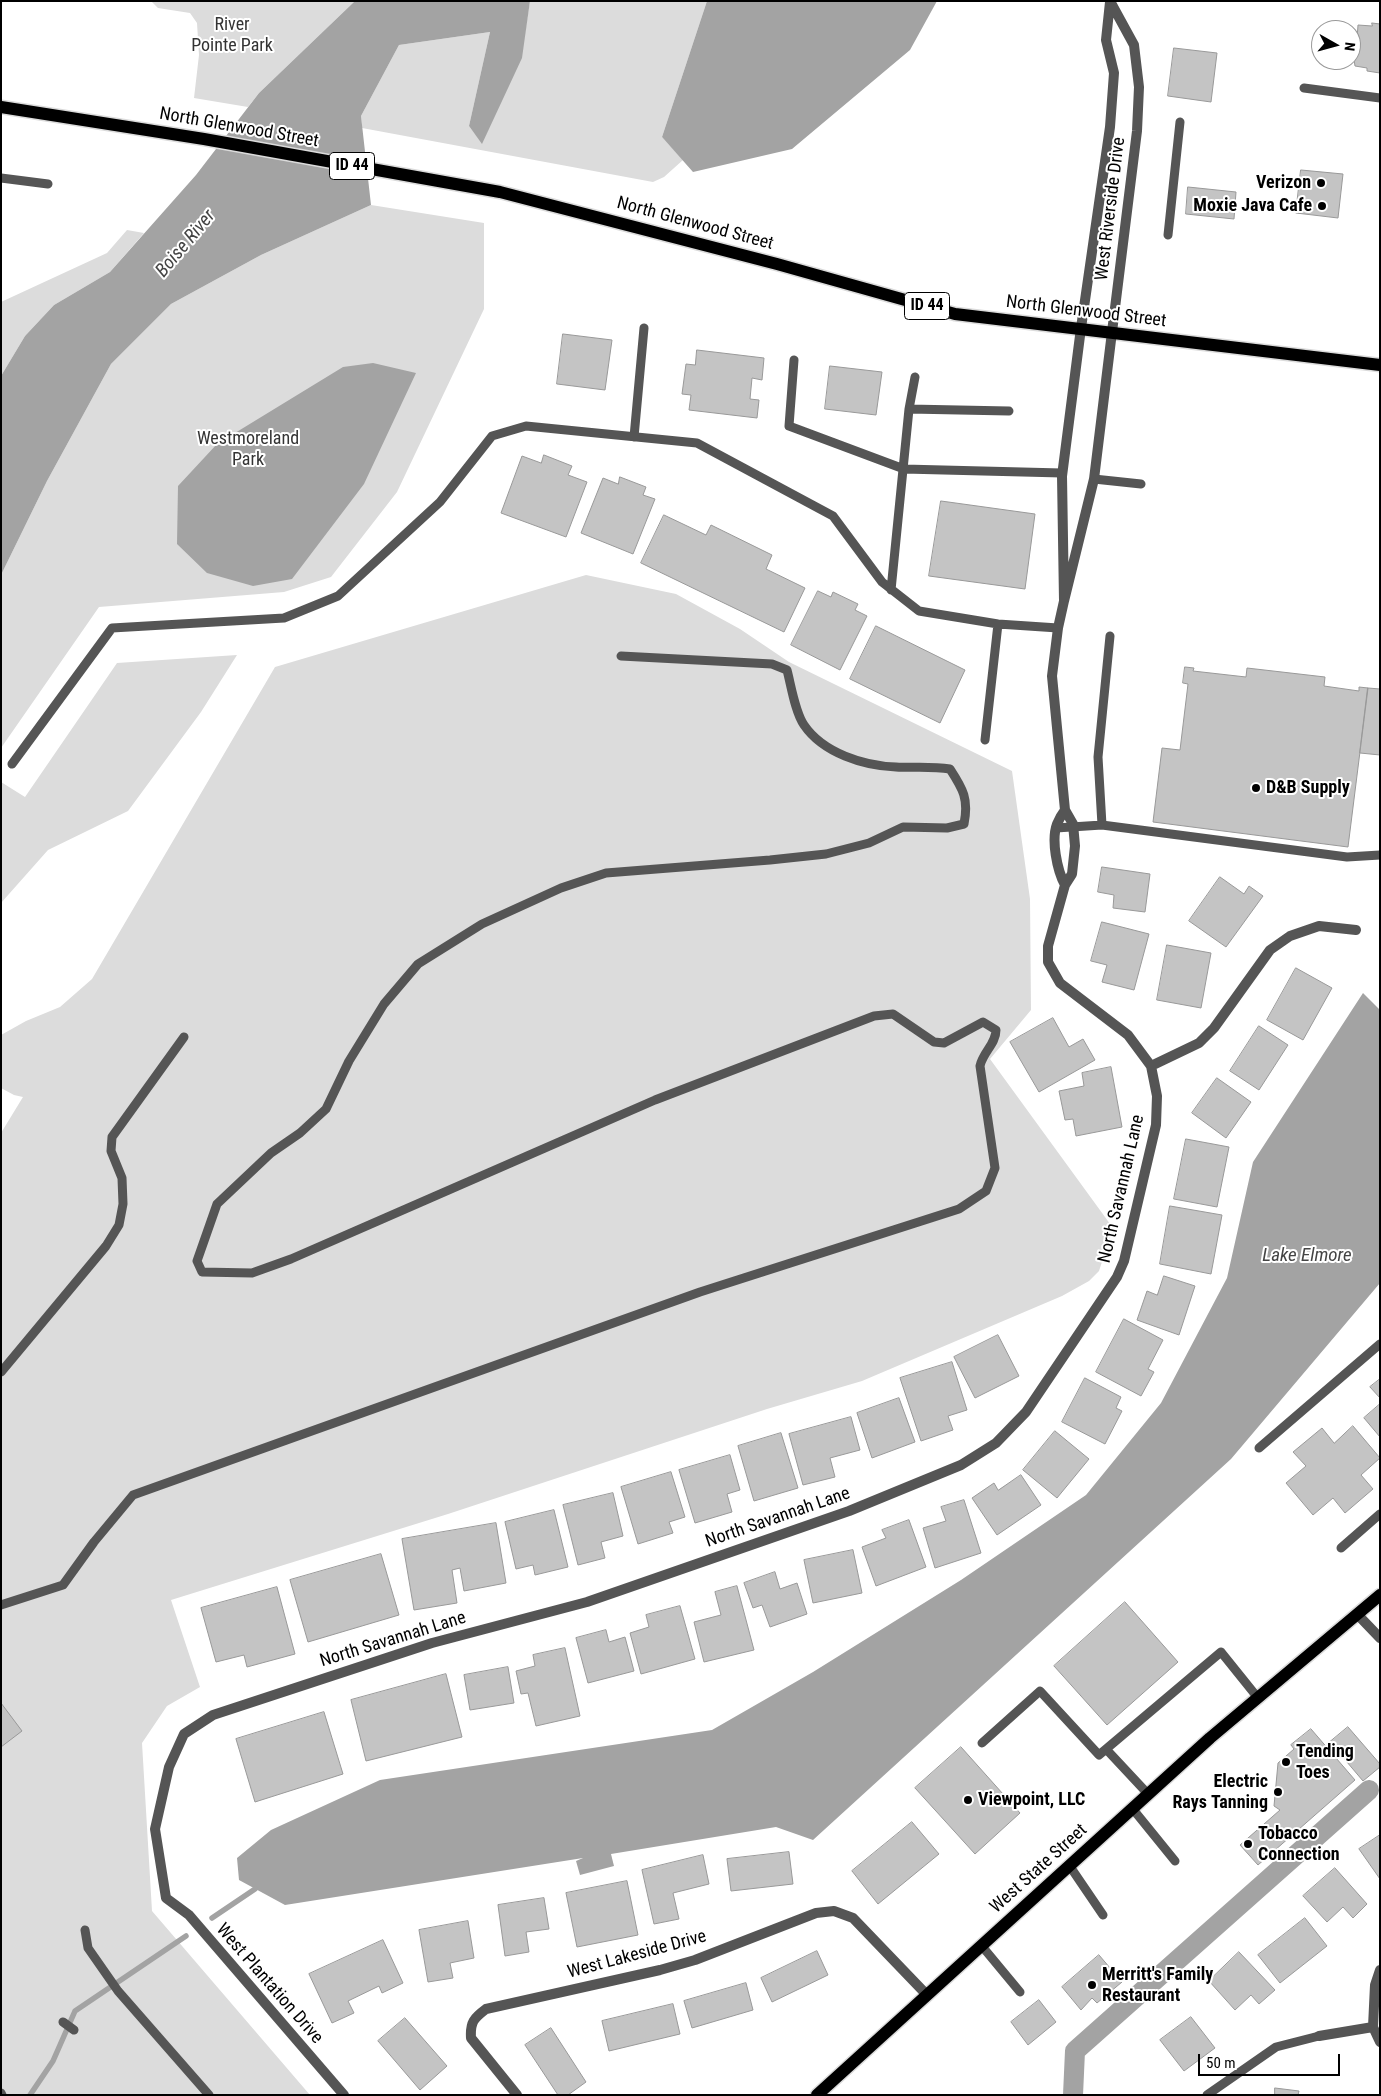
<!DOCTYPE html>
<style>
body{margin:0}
#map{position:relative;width:1381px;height:2096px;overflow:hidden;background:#fff;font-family:"Roboto Condensed",sans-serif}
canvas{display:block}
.frame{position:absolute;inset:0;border:2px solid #000;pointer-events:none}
.north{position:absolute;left:1311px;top:20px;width:50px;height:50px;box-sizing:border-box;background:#fff;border:1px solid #999;border-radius:50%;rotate:97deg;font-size:14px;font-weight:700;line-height:20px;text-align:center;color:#000}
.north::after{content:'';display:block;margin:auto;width:18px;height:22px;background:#000;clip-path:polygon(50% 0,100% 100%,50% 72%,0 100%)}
.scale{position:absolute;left:1198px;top:2054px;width:142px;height:22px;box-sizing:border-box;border:2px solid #000;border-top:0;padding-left:6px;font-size:15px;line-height:18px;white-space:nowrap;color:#000;-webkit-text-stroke:4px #fff;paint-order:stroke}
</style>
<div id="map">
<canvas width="1381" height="2096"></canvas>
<div class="frame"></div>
<div class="north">N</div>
<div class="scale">50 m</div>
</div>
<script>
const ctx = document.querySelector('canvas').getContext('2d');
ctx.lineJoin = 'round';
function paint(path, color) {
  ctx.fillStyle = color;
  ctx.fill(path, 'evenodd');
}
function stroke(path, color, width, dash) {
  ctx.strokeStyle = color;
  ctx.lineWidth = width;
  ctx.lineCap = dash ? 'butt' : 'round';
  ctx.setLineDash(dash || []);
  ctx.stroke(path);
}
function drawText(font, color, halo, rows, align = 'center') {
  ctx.font = font + ' "Roboto Condensed",sans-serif';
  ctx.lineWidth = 4;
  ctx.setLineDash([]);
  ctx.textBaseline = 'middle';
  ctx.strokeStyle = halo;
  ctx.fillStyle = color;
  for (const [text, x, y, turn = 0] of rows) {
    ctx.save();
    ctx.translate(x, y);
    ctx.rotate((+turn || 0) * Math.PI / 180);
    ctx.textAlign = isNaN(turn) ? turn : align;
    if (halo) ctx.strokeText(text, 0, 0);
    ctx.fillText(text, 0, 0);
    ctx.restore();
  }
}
const green = new Path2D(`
 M151,1H355L259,93L248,107L194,98L199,55L197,23L190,13L158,8Z
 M530,1H707L662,137L683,160L664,177L653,182L362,128L361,116L399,45L490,32L469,126L482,143L521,58Z
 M371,205L484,223V309L397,492L331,577L284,592L99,607L1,748V575L47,481L111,364L171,304L261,255Z
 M127,230L144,233L110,272L54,305L25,336L1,376V302L107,253Z
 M586,575L676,594L740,629L789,662L1012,771L1030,899L1031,1010L990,1059L1113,1228L1099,1271L1089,1281L1062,1296L862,1381L767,1409L448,1514L171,1600L200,1687L167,1706L142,1743L152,1911L310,2095H1V1133L23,1097L14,1095L1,1088V1035L26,1021L60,1007L92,979L275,667Z
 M237,655L201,712L128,811L48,850L1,903V782L25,797L117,663Z`);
const water = new Path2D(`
 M355,1H530L522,58L482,144L469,126L490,32L399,45L361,116L371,205L261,255L171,304L111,364L47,481L1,575V376L25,336L54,305L110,272L196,175L259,93Z
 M707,1H937L910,50L792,149L693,172L662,137Z
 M373,363L416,373L364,484L292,579L253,586L207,573L177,544L178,486L217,444L343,367Z
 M1363,993L1380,1010V1283L1231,1459L813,1840L776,1827L611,1854L614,1866L580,1875L576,1861L583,1858L285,1905L239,1880L237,1858L271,1830L380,1780L712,1730L813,1672L961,1580L1086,1495L1161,1403L1227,1278L1253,1162Z`);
const stream = new Path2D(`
 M212,1918L255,1889
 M30,2095L53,2061L75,2011L186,1936`);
const canal = new Path2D(`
 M1073,2095L1075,2051L1369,1790`);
const building = new Path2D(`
 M1372,23L1380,24V73L1367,71V68L1355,66L1354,60H1350L1354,39H1357L1358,25L1372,26Z
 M1174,48L1217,53L1211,102L1168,96Z
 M1301,170L1343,174L1338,218L1296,213Z
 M1188,187L1236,192L1234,219L1186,214Z
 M563,334L612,340L605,390L557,384Z
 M697,350L764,358L762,380L752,378L750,399L759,400L757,418L689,410L691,395L682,394L686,364L695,365Z
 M830,366L882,372L876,415L825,409Z
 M544,455L572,466L568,475L587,482L566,537L501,513L522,456L541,463Z
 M620,477L646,487L643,495L655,499L633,554L581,533L603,478L618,484Z
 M941,501L1035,514L1025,589L929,576Z
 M664,515L706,535L711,525L772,555L766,569L805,588L784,632L641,563Z
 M818,591L831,597L833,592L858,604L855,610L867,616L840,670L791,645Z
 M876,626L965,670L940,723L850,679Z
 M1185,667L1194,668L1193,671L1246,677L1247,668L1325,677L1324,686L1359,691V687L1368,688L1348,847L1153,822L1162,748L1180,750L1188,684L1183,683Z
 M1368,688L1380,689V755L1360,753Z
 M1102,867L1150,874L1145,912L1113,908L1114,895L1098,892Z
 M1220,877L1244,894L1249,886L1263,896L1226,947L1189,921Z
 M1102,922L1149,934L1134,990L1102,982L1107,965L1091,961Z
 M1167,945L1211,953L1201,1008L1157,1000Z
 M1296,968L1332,988L1303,1040L1267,1020Z
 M1053,1018L1069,1047L1083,1039L1095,1060L1039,1092L1010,1042Z
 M1259,1026L1288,1045L1259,1090L1230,1071Z
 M1111,1067L1122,1127L1076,1136L1073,1119L1065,1120L1059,1091L1084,1086L1082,1073Z
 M1217,1078L1251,1102L1226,1138L1192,1113Z
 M1186,1139L1229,1147L1217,1207L1174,1199Z
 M1170,1206L1222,1215L1211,1274L1160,1264Z
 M1164,1276L1195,1286L1179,1335L1137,1320L1147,1291L1157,1295Z
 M1124,1319L1163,1340L1148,1369L1154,1372L1141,1396L1096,1372Z
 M998,1335L1019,1376L975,1398L954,1357Z
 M952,1362L967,1410L948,1416L953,1430L921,1441L900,1378Z
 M1085,1378L1121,1397L1116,1408L1122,1411L1105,1444L1062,1422Z
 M1380,1379V1398L1370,1387Z
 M899,1398L915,1442L872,1458L857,1413Z
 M1380,1404V1437L1364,1418Z
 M851,1417L860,1450L830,1458L835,1477L803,1485L789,1434Z
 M1353,1426L1380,1458L1361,1475L1373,1489L1345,1513L1333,1498L1313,1515L1286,1483L1306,1466L1293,1452L1322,1428L1334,1443Z
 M1055,1431L1089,1459L1057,1498L1023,1470Z
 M781,1433L798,1488L754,1501L738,1446Z
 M730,1455L740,1490L727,1494L732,1512L695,1523L679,1470Z
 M671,1472L685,1517L669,1522L673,1533L638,1544L621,1487Z
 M1021,1475L1041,1505L997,1535L972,1498L994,1483L998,1490Z
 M613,1493L623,1536L601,1542L605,1558L578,1565L563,1505Z
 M964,1500L981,1553L935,1568L923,1528L946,1521L941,1507Z
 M554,1510L568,1567L535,1575L533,1565L516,1569L505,1522Z
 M909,1520L926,1567L876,1586L862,1547L886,1538L882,1530Z
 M496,1523L506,1583L464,1591L460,1568L452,1570L457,1603L414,1610L402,1539Z
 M853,1550L862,1593L813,1603L804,1560Z
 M381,1554L399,1615L308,1642L290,1580Z
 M775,1572L780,1589L797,1583L807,1614L770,1627L762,1605L753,1608L744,1583Z
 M737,1586L754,1650L704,1662L694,1622L721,1615L715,1592Z
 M277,1587L295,1654L247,1667L244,1655L216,1662L201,1608Z
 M1125,1602L1178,1662L1107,1725L1054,1666Z
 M680,1606L695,1659L641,1674L630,1633L649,1627L646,1615Z
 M606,1630L609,1642L625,1637L634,1671L588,1683L576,1638Z
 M565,1648L580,1716L536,1726L528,1693L521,1694L516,1671L535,1666L533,1655Z
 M508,1667L514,1703L470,1710L464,1675Z
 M446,1674L462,1737L366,1761L351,1700Z
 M1,1703L22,1731L1,1747Z
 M324,1712L343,1774L255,1802L236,1739Z
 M1348,1727L1380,1764V1767L1363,1781L1330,1742Z
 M1311,1729L1355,1780L1258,1865L1240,1845L1280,1810L1274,1806L1278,1763L1294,1749L1291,1745Z
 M961,1747L1020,1813L975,1854L915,1788Z
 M912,1822L939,1854L878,1904L852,1871Z
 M1380,1835V1879L1359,1849Z
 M789,1852L793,1884L731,1891L727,1859Z
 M703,1855L709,1884L673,1893L679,1919L654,1924L642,1870Z
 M1335,1868L1367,1904L1353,1918L1343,1907L1327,1922L1303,1896Z
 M627,1881L638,1935L577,1947L566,1893Z
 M544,1898L549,1929L526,1932L529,1952L505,1956L498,1905Z
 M1305,1918L1327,1946L1280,1983L1258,1955Z
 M468,1921L474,1958L450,1963L453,1978L428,1982L419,1930Z
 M383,1940L403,1983L382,1993L379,1986L348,2001L354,2013L332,2023L309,1974Z
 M817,1951L828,1975L772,2002L761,1978Z
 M1239,1952L1275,1990L1259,2004L1251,1995L1235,2010L1209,1981Z
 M1099,1955L1122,1982L1097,2003L1092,1998L1081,2010L1062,1987Z
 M746,1983L753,2010L692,2028L684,2001Z
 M1039,2000L1056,2022L1028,2045L1011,2022Z
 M673,2004L680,2034L609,2051L602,2021Z
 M1191,2017L1215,2048L1184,2071L1160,2040Z
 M405,2018L447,2066L420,2090L378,2041Z
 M551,2028L586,2082L568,2095H558L525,2045Z
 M1275,2088L1299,2091L1298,2095H1275Z`);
const service = new Path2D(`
 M1304,88L1380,98
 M1,178L48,184
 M1168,235L1180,122
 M794,360L789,426L904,469L1062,473
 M909,409L1009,411
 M634,437L644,328
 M1094,479L1141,484
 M891,590L909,409L915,377
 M985,740L998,624
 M12,764L112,628L284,618L338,596L440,502L492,436L526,426L697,443L833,516L882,582L919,611L998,624L1058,628
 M1102,825L1098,757L1110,636
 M1056,828L1102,825L1347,857L1380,855
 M1,1372L106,1246L119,1225L123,1204L122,1178L111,1151L112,1137L184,1037
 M1259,1448L1380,1344
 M1341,1548L1380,1514
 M1,1605L63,1585L94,1542L133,1495L700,1292L959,1209L986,1191L995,1168L980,1066C983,1052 996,1044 996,1030L983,1022L944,1043L934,1042L893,1014L874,1016L655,1100L291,1259L252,1273L202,1272L197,1261L217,1204L271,1153L300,1133L326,1109L349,1061L384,1004L418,964L482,924L561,888L606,873L770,860L826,854L869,843L903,827L947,828L964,824C969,799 963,789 950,769C931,766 914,768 896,767C864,766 823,753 804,725C795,712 791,685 787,670L772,664L621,656
 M982,1743L1040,1691L1099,1755L1221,1652L1258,1698
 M1106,1749L1148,1794
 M1132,1808L1175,1861
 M1069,1865L1103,1915
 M85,1930L88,1948L118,1991L209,2095
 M981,1945L1020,1992
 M63,2022L74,2030
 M1,2093L2,2095
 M1207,2095L1276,2047L1319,2036`);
const minor = new Path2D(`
 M1081,328L1062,476L1064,601L1094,479L1112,332
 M1065,810C1062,814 1059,819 1057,824C1051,840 1057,870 1065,885
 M1151,1066L1199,1043L1214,1028L1270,950L1290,936L1319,926L1356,930
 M1357,1614L1380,1638
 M1380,1970L1375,1985L1373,2027L1380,2042
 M1319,2036L1373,2027
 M344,2095L189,1915L166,1898L155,1829L169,1767L184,1734L213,1715L432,1643L587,1602L849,1511L961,1465L996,1443L1026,1412L1117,1277L1124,1261L1156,1125L1157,1096L1151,1066L1128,1035L1060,983L1048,962V946L1065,885L1072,874L1075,846L1073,824L1065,810L1052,676L1058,628L1064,601
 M517,2095L471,2038C470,2022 474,2018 486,2009L660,1970L695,1960L816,1913L834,1911L853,1918L926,1994`);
const tertiary = new Path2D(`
 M1110,1L1134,45L1139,87L1137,131L1112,332
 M1081,328L1110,127L1114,73L1106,40L1110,2`);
const primary = new Path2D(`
 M1,107L204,139L500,192L777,264L955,314L1380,365
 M817,2095L1210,1738L1380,1595`);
const markers = [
 [1321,183,5,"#000"],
 [1322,206,5,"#000"],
 [1256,788,5,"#000"],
 [1286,1762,5,"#000"],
 [1278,1792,5,"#000"],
 [968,1800,5,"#000"],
 [1248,1844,5,"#000"],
 [1092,1985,5,"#000"]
];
const shields = [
 [352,166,45],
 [927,306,45]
];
const shieldNames = [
 ["ID 44",352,166],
 ["ID 44",927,306]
];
const parkNames = [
 ["River",232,25],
 ["Pointe Park",232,46],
 ["Westmoreland",248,439],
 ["Park",248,460]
];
const streetNames = [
 ["North Glenwood Street",239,128,10],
 ["West Riverside Drive",1111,209,-83],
 ["North Glenwood Street",695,224,15],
 ["North Glenwood Street",1086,312,7],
 ["North Savannah Lane",1122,1189,-77],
 ["North Savannah Lane",778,1518,-19],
 ["North Savannah Lane",393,1640,-17],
 ["West State Street",1039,1869,-42],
 ["West Lakeside Drive",637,1955,-15],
 ["West Plantation Drive",269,1984,49]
];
const poiNames = [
 ["Verizon",1311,183,"right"],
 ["Moxie Java Cafe",1312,206,"right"],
 ["D&B Supply",1266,788],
 ["Tending",1296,1752],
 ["Toes",1296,1773],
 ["Electric",1268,1782,"right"],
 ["Rays Tanning",1268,1803,"right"],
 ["Viewpoint, LLC",978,1800],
 ["Tobacco",1258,1834],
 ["Connection",1258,1855],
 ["Merritt's Family",1102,1975],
 ["Restaurant",1102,1996]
];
const waterNames = [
 ["Boise River",186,244,-50],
 ["Lake Elmore",1307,1256]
];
paint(green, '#dcdcdc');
paint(water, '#a3a3a3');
stroke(stream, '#a3a3a3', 5.5);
stroke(canal, '#a3a3a3', 20);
paint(building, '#c4c4c4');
stroke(building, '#999', 1);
stroke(primary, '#dbdbdb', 15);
stroke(service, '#555', 9);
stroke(minor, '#555', 10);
stroke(tertiary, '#555', 10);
stroke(primary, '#000', 12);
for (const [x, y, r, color] of markers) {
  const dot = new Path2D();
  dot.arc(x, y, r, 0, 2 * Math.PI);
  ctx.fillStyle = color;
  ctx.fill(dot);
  stroke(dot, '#fff', 2);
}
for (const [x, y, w] of shields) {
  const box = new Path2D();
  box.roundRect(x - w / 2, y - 13.5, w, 27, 4);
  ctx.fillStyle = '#fff';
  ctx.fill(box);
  stroke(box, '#000', 1);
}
drawText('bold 16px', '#000', null, shieldNames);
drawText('18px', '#333', '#fff', parkNames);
drawText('18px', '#000', '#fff', streetNames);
drawText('bold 18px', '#000', '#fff', poiNames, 'left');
drawText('italic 19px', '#444', '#fff', waterNames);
</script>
